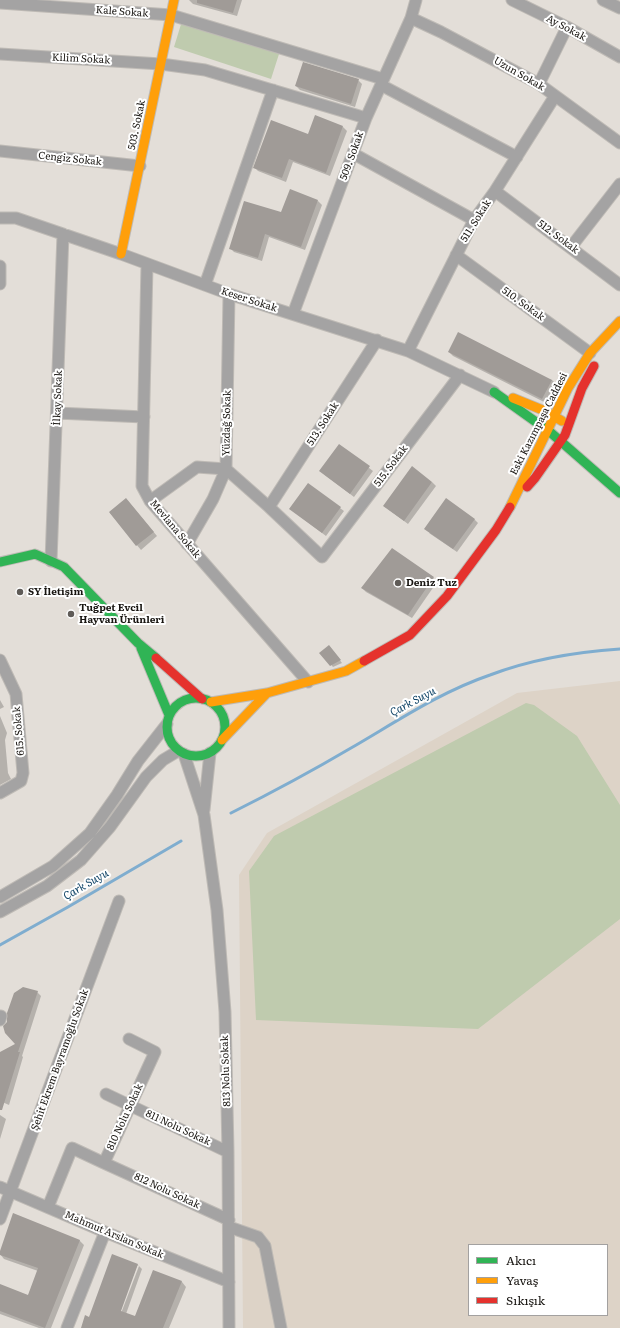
<!DOCTYPE html>
<meta charset="utf-8">
<style>
body{margin:0}
#map{position:relative;width:620px;height:1328px;overflow:hidden;background:#e3ded8;font-family:Literata,serif}
canvas{display:block}
.legend{position:absolute;left:468px;top:1244px;width:140px;height:72px;box-sizing:border-box;background:#fff;border:1px solid #a3a1a0;margin:0;padding:5px 7px;list-style:none;font-size:12px;color:#181511}
.legend li{display:flex;align-items:center;gap:8px;height:20px}
.legend b{width:20px;border:1px solid #a3a1a0}
</style>
<div id="map">
<canvas width="620" height="1328"></canvas>
<ul class="legend">
<li><b style="height:5px;background:#30b455"></b>Akıcı</li>
<li><b style="height:5px;background:#ff9f0a"></b>Yavaş</li>
<li><b style="height:5px;background:#e5322d"></b>Sıkışık</li>
</ul>
</div>
<script>
const ctx = document.querySelector('canvas').getContext('2d');
ctx.lineJoin = 'round';
function paint(path, color) {
  ctx.fillStyle = color;
  ctx.fill(path, 'evenodd');
}
function stroke(path, color, width, dash) {
  ctx.strokeStyle = color;
  ctx.lineWidth = width;
  ctx.lineCap = dash ? 'butt' : 'round';
  ctx.setLineDash(dash || []);
  ctx.stroke(path);
}
function drawText(font, color, halo, rows, align = 'center') {
  ctx.font = font + ' Literata,serif';
  ctx.lineWidth = 4;
  ctx.setLineDash([]);
  ctx.textBaseline = 'middle';
  ctx.strokeStyle = halo;
  ctx.fillStyle = color;
  for (const [text, x, y, turn = 0] of rows) {
    ctx.save();
    ctx.translate(x, y);
    ctx.rotate((+turn || 0) * Math.PI / 180);
    ctx.textAlign = isNaN(turn) ? turn : align;
    if (halo) ctx.strokeText(text, 0, 0);
    ctx.fillText(text, 0, 0);
    ctx.restore();
  }
}
const built = new Path2D(`
 M620,681V1328H243L239,875L267,833L517,693ZM469,1245H607V1315H469Z`);
const green = new Path2D(`
 M182,21L279,54L271,79L174,47Z
 M526,703L534,705L577,736L620,805V919L478,1029L256,1020L249,871L274,836Z`);
const shadow = new Path2D(`
 M189,0H242L237,16L193,4Z
 M358,80L362,84L355,107L300,90L296,86Z
 M343,127L347,131L330,176L293,162L286,182L258,171L254,167L308,135Z
 M318,201L322,205L305,250L269,237L262,261L234,252L230,248L281,214Z
 M449,352L552,380L556,384L546,403L453,356Z
 M339,445L373,471L354,497L325,475Z
 M432,482L436,486L408,524L384,506Z
 M126,499L157,536L141,550L110,513Z
 M340,508L344,511L326,536L290,509Z
 M474,519L478,523L457,552L429,533Z
 M433,578L437,582L412,618L366,592L362,588Z
 M331,649L342,663L333,667L321,653Z
 M0,700L4,707L0,709Z
 M0,716L7,733L5,740L8,773L11,779L0,785Z
 M37,992L41,996L22,1056L23,1057L9,1105L0,1101V1053L16,1044Z
 M0,1115L6,1119L0,1139Z
 M79,1240L84,1245L51,1328H39L0,1314V1286L28,1296L38,1271L4,1259L0,1254Z
 M113,1256L139,1266H137L118,1315L120,1316L139,1266L142,1269L126,1314L135,1317L154,1271L182,1282L186,1287L169,1328H82L90,1318Z`);
const stream = new Path2D(`
 M231,813C271,793 312,771 351,748C396,722 440,692 490,675C532,659 575,652 620,649
 M0,945L68,907L181,841`);
const building = new Path2D(`
 M197,0H237L233,13L197,3Z
 M303,62L359,79L351,104L295,86Z
 M315,115L343,126L326,173L289,159L282,178L253,168L271,120L308,134Z
 M290,189L318,200L301,247L265,234L258,258L229,249L244,201L281,212Z
 M458,332L552,380L542,399L448,352Z
 M339,444L370,466L350,494L319,471Z
 M412,466L432,482L404,521L383,506Z
 M308,483L341,507L322,533L289,509Z
 M126,498L154,532L136,546L109,512Z
 M446,498L475,519L453,549L424,529Z
 M392,548L434,577L408,615L361,588Z
 M329,645L341,660L330,666L319,653Z
 M23,987L38,991L18,1052H20L2,1110H0V1052L15,1044L5,1033L3,1026L7,1022V1013L14,993Z
 M13,1213L80,1240L45,1328L0,1311V1284L28,1295L38,1268L0,1255V1251Z
 M112,1254L138,1264L121,1311L135,1316L153,1270L182,1281L163,1328H81L85,1315L89,1317Z`);
const street = new Path2D(`
 M512,0L567,27L620,57
 M603,0L620,8
 M0,3L171,15L383,79
 M411,18L441,32L539,84L620,143
 M0,54L161,64L205,70L366,118
 M539,84L567,27
 M381,85L517,157
 M0,151L140,166
 M354,154L474,220
 M495,191L620,285
 M0,218H16L121,254L229,294L408,351L494,392
 M571,247L620,184
 M456,255L590,353
 M147,265L142,486L150,501L308,682
 M0,266V284
 M205,285L273,90
 M229,294L226,469L269,507L322,557L460,375
 M293,314L366,118L411,18L416,0
 M408,351L474,220L495,191L555,96
 M57,413L144,417
 M150,501L197,467L226,469L213,499L187,544
 M269,507L377,340
 M51,561L63,234
 M0,660L16,694L23,773L21,781L0,793
 M184,754L204,815L217,910L225,1012L228,1152L229,1328
 M204,810L210,753
 M0,897L53,866L90,833L117,795L138,761L167,724
 M0,912L47,886L81,860L110,827L146,777L163,760L178,751
 M0,1016H1L0,1020
 M106,1094L228,1152
 M104,1163L229,1220
 M0,1187L105,1232L229,1282
 M48,1207L72,1148L104,1163L155,1052L129,1039
 M0,1219L119,901
 M229,1227L258,1237L265,1246L281,1328
 M67,1328L105,1232`);
const fast = new Path2D(`
 M494,392L550,432L620,493
 M0,562L35,554L64,567L138,643L156,658
 M141,648L169,715
 M167 727a29 29 0 1 1 58 0a29 29 0 1 1-58 0Z`);
const slow = new Path2D(`
 M121,254L174,0
 M513,398L545,411L562,421
 M510,507L568,388L590,353L620,321
 M211,702L267,693L346,671L364,661
 M222,740L267,693`);
const jam = new Path2D(`
 M527,487L535,478L565,435L582,388L594,366
 M156,658L202,699
 M364,661L410,635L447,596L496,530L510,507`);
const markers = [
 [398,583,4,"#5f5b57"],
 [20,592,4,"#5f5b57"],
 [71,614,4,"#5f5b57"]
];
const streetNames = [
 ["Kale Sokak",122,12,4],
 ["Ay Sokak",566,28,28],
 ["Kilim Sokak",81,59,3],
 ["Uzun Sokak",519,74,30],
 ["503. Sokak",137,125,-78],
 ["509. Sokak",352,156,-70],
 ["Cengiz Sokak",70,159,6],
 ["511. Sokak",476,221,-58],
 ["512. Sokak",558,237,37],
 ["Keser Sokak",249,300,18],
 ["510. Sokak",523,304,36],
 ["İlkay Sokak",58,398,-88],
 ["Yüzdağ Sokak",227,423,-89],
 ["513. Sokak",323,424,-57],
 ["Eski Kazımpaşa Caddesi",539,424,-63],
 ["515. Sokak",391,466,-53],
 ["Mevlana Sokak",175,529,50],
 ["615. Sokak",19,731,-95],
 ["Şehit Ekrem Bayramoğlu Sokak",60,1060,-70],
 ["813 Nolu Sokak",226,1071,-92],
 ["810 Nolu Sokak",125,1117,-65],
 ["811 Nolu Sokak",178,1128,25],
 ["812 Nolu Sokak",167,1191,25],
 ["Mahmut Arslan Sokak",114,1235,23]
];
const poiNames = [
 ["Deniz Tuz",406,583],
 ["SY İletişim",28,592],
 ["Tuğpet Evcil",79,608],
 ["Hayvan Ürünleri",79,620]
];
const waterNames = [
 ["Çark Suyu",413,702,-28],
 ["Çark Suyu",86,885,-30]
];
paint(built, '#ddd3c7');
paint(green, '#bfcbae');
paint(shadow, '#0003');
stroke(stream, '#7fadcf', 3);
paint(building, '#a09b97');
stroke(street, '#bebab5', 13);
stroke(fast, '#bebab5', 11);
stroke(slow, '#bebab5', 11);
stroke(jam, '#bebab5', 11);
stroke(street, '#a4a3a3', 11);
stroke(fast, '#30b455', 9);
stroke(slow, '#ff9f0a', 9);
stroke(jam, '#e5322d', 9);
for (const [x, y, r, color] of markers) {
  const dot = new Path2D();
  dot.arc(x, y, r, 0, 2 * Math.PI);
  ctx.fillStyle = color;
  ctx.fill(dot);
  stroke(dot, '#fff', 1.5);
}
drawText('10px', '#181511', '#fff', streetNames);
drawText('bold 10px', '#181511', '#fff', poiNames, 'left');
drawText('italic 11px', '#0e4265', '#fff', waterNames);
</script>
